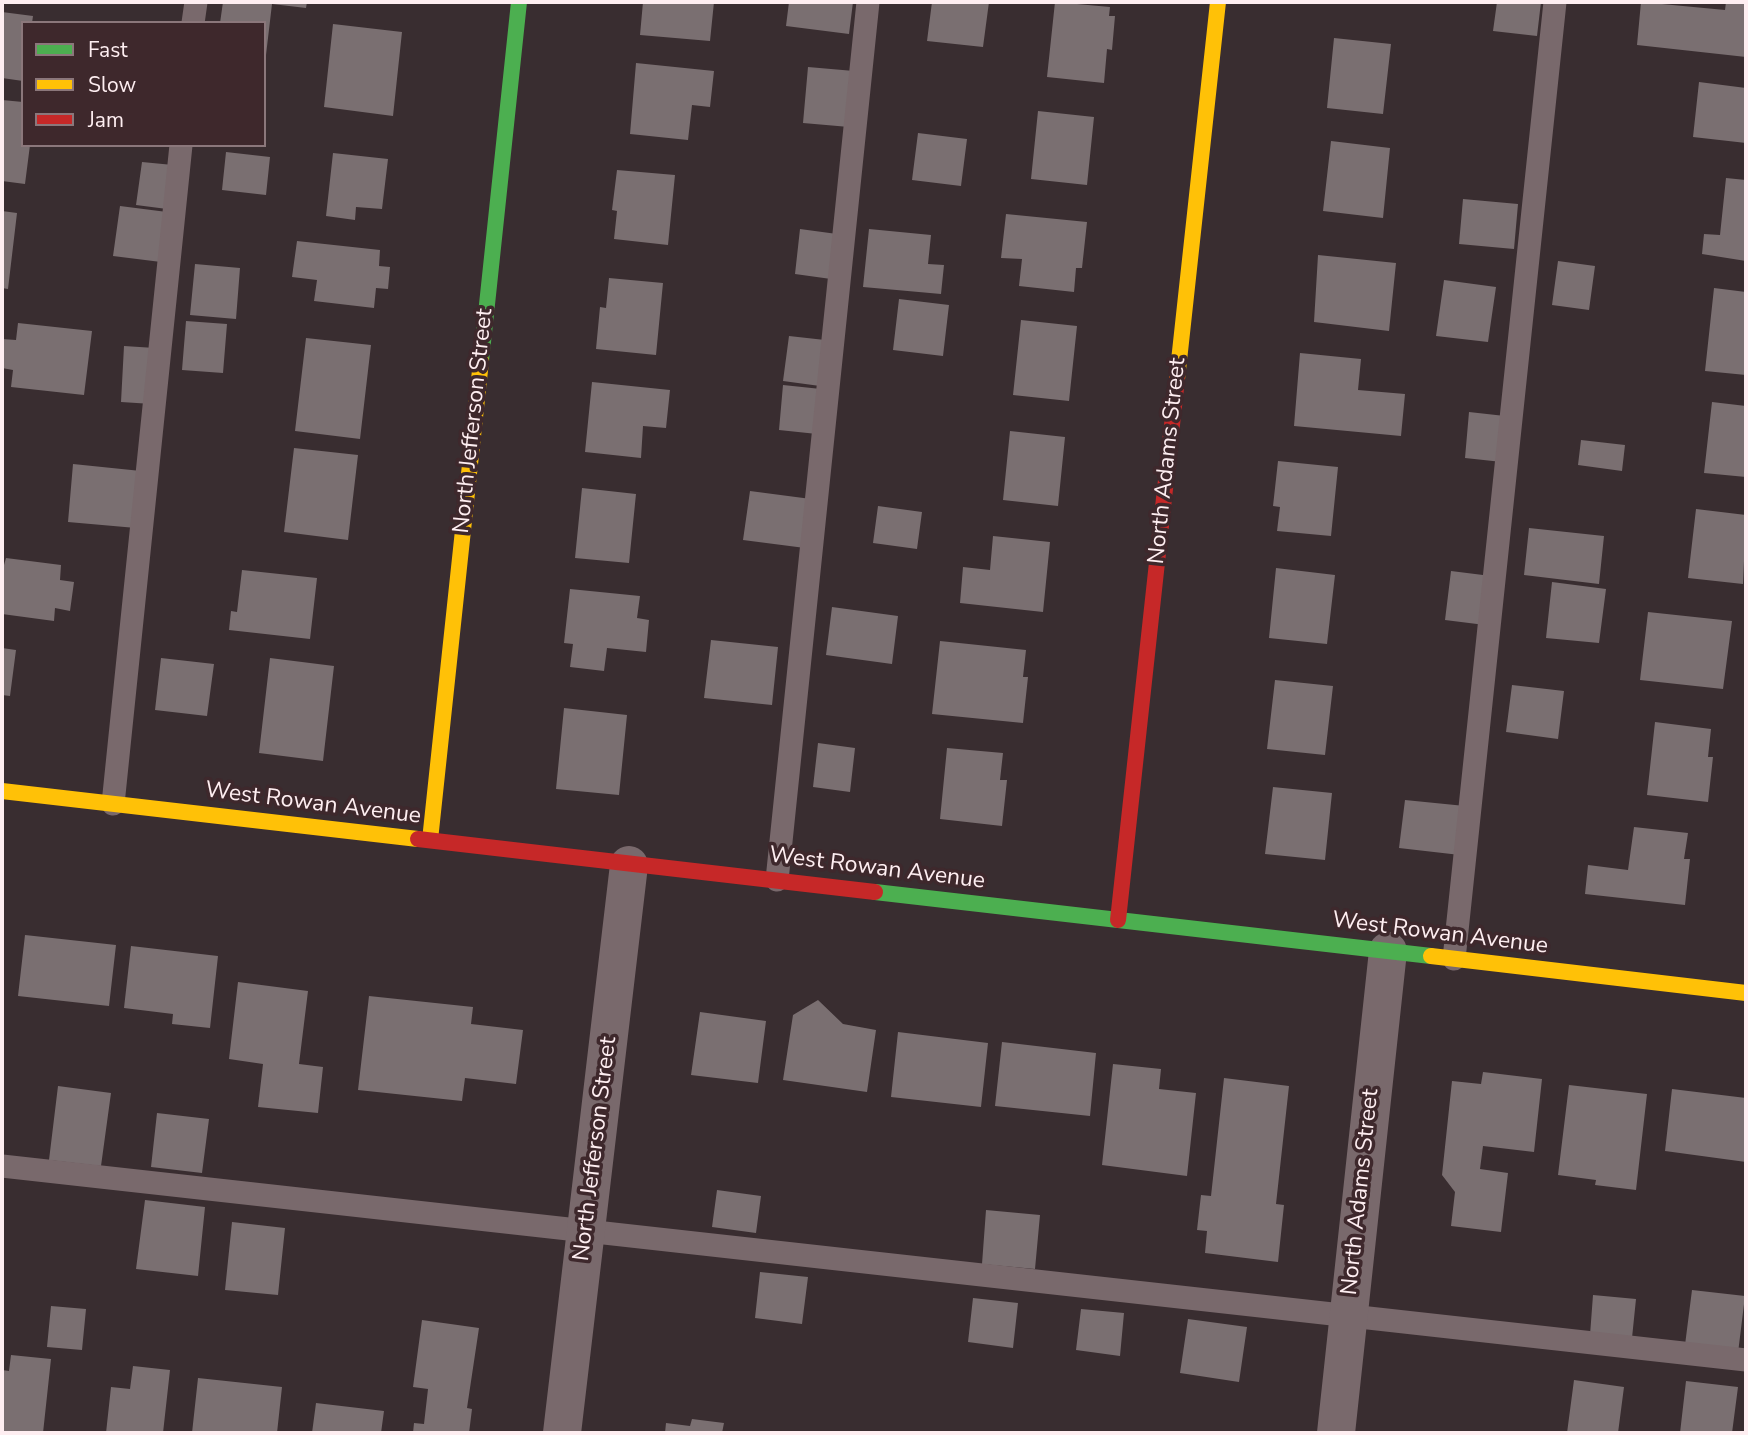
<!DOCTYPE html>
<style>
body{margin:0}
#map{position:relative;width:1748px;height:1435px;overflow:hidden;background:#392d30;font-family:"Nunito Sans",sans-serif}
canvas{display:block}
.frame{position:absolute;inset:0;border:4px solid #feeef1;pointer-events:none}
.legend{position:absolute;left:21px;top:21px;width:245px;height:126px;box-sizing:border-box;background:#3e282c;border:2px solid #8b777b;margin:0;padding:9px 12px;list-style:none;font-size:21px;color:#feeef1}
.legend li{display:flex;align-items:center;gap:14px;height:35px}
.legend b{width:35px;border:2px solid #8b777b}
</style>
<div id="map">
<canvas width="1748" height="1435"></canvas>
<div class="frame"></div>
<ul class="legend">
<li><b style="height:9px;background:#4caf50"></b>Fast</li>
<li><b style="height:9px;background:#ffc107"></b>Slow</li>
<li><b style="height:9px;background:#c62828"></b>Jam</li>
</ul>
</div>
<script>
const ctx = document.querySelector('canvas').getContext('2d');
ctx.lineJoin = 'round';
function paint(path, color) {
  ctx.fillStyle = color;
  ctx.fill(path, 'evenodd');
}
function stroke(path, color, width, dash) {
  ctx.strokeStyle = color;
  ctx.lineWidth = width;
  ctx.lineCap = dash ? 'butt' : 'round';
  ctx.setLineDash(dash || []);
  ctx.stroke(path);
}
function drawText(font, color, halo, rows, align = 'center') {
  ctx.font = font + ' "Nunito Sans",sans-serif';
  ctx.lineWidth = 7;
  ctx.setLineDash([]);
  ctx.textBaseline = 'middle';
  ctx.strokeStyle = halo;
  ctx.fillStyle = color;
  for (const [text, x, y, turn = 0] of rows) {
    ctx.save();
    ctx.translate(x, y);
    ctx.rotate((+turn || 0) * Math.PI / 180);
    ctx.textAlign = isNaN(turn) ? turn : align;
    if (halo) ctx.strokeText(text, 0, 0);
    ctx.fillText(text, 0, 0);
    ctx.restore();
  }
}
const building = new Path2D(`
 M223,2H307L306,8L272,4L266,55L264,23H220Z
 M643,2H714L710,41L640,35Z
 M789,2H853L849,34L786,26Z
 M932,2H989L983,47L927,41Z
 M1055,2L1110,7L1109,16H1115L1112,50L1107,49L1104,83L1047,77Z
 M1497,2H1541L1537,36L1493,31Z
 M1641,2L1725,10L1726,2H1746V57L1637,45Z
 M2,12L33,16L32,23H23V81L2,78Z
 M333,24L402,32L393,116L324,107Z
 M1334,38L1391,44L1383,114L1327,108Z
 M636,63L714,71L710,107L692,105L688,140L630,134Z
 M808,67L854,71L849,127L803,123Z
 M1699,82L1746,88V143L1693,137Z
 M2,100L23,102V145H30L25,184L2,181Z
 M1038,111L1094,117L1087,185L1031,179Z
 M918,133L967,139L961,186L912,180Z
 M1331,141L1390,148L1383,218L1323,211Z
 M226,152L270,157L266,195L222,190Z
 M333,153L388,159L382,209L356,207L355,220L326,216Z
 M142,162L173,165L167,209L136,205Z
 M617,170L675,175L668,245L614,239L617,211L612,210Z
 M1726,178L1746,180V261L1702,254L1704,234L1720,235Z
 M1463,199L1518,204L1514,249L1459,244Z
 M120,206L167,212L161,262L113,256Z
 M2,211L17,213L8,289L2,288Z
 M1006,214L1087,222L1082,268H1076L1074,292L1019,286L1022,259L1001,258Z
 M800,229L837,234L831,279L795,274Z
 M869,229L931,235L928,264L944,265L941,294L863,287Z
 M297,241L380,250L379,266L390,267L388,289L376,288L374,308L314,301L317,280L292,277Z
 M1318,255L1396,263L1389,331L1314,322Z
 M1558,261L1595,266L1589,310L1552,305Z
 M195,264L240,268L236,319L190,315Z
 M609,278L663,283L656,355L596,349L600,307L606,308Z
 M1444,280L1496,287L1488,342L1436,336Z
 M1714,288L1746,292V375L1705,371Z
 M899,299L949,305L943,356L893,350Z
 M1021,320L1077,326L1069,401L1013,395Z
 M186,321L227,324L223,373L182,370Z
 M18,323L92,331L84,395L11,387L13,370L2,368V339L16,340Z
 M789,336L825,340L820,386L783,381Z
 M306,338L371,345L360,439L295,431Z
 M124,346L155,348L152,404L121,402Z
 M1300,353L1361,359L1358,390L1405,394L1401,436L1294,426Z
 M592,382L670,390L666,428L643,426L641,458L585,452Z
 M783,385L821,389L817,434L779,430Z
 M1712,402L1746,406V477L1704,473Z
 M1469,412L1505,416L1502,462L1465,458Z
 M1010,431L1065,437L1058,506L1003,500Z
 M1581,440L1625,445L1622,471L1578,465Z
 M294,448L358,455L348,540L284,532Z
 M1278,461L1338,467L1331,536L1277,531L1280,507L1273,506Z
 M73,464L141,471L136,528L68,522Z
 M582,488L636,494L629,563L575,558Z
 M750,491L811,499L805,548L743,540Z
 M878,506L922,512L917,549L873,543Z
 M1696,509L1746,515L1743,584L1688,578Z
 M1529,528L1604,536L1599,584L1524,575Z
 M993,536L1050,542L1043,612L960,603L963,567L990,570Z
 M6,558L61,565L60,580L74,582L70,611L55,608L54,621L2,614V572Z
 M1276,568L1335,575L1327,644L1269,638Z
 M242,570L317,578L310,639L229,630L231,611L237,612Z
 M1451,571L1491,576L1485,625L1445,620Z
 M1552,582L1606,589L1599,643L1546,638Z
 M570,589L640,596L637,618L649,620L646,652L607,648L604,671L570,667L573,644L564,643Z
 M832,607L898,616L892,664L826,655Z
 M1648,612L1732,621L1723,689L1640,680Z
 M711,640L778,647L772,705L704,698Z
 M940,641L1026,650L1023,677H1028L1023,723L932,714Z
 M2,648L16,650L10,696L2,695Z
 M161,658L214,664L207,716L155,710Z
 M270,658L334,666L323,761L259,753Z
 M1275,680L1333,686L1325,755L1267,749Z
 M1512,685L1564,691L1558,739L1506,732Z
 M564,708L627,715L619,795L556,789Z
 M1655,722L1711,729L1708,757H1713L1708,802L1647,795Z
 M818,743L855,748L850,792L813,787Z
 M947,748L1003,753L1000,780H1007L1002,826L940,819Z
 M1273,787L1332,793L1325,860L1265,854Z
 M1405,800L1465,806L1460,855L1399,848Z
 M1634,827L1688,833L1684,859H1690L1685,905L1585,894L1588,865L1628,870Z
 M25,935L116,945L109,1006L18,996Z
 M131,946L218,956L210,1028L172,1024L173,1014L124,1008Z
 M238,982L308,991L299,1064L323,1067L318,1113L258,1107L263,1064L229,1059Z
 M369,996L473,1007L471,1024L523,1030L516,1084L465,1078L462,1101L358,1090Z
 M818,1000L843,1024L876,1030L867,1092L783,1080L793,1015Z
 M700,1012L766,1021L758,1083L691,1075Z
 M898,1032L988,1043L981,1107L891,1097Z
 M1002,1042L1096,1053L1090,1116L995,1106Z
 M1113,1064L1161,1069L1159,1089L1196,1093L1187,1176L1102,1165Z
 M1483,1072L1542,1079L1534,1152L1483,1146L1480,1169L1508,1173L1501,1232L1451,1226L1455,1192L1442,1175L1452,1081L1481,1084Z
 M1224,1078L1289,1086L1276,1204L1284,1205L1278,1262L1205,1253L1207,1231L1197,1230L1201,1195L1211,1196Z
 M1569,1085L1647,1094L1636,1190L1595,1185L1596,1180L1558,1175Z
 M58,1086L111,1093L101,1166L49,1160Z
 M1672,1089L1746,1098V1162L1665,1151Z
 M157,1113L209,1119L202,1173L151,1167Z
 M717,1190L761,1196L756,1233L712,1227Z
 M145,1200L205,1207L198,1276L136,1269Z
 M986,1210L1040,1215L1035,1269L982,1264Z
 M232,1222L285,1228L278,1295L225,1290Z
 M760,1272L808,1277L802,1324L755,1318Z
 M1692,1290L1745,1296L1738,1353L1685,1345Z
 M1593,1295L1636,1299L1632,1338L1590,1335Z
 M973,1298L1018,1303L1013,1348L968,1342Z
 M51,1306L86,1309L82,1350L47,1347Z
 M1081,1309L1124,1313L1120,1356L1076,1350Z
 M1188,1319L1247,1327L1239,1382L1180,1373Z
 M422,1320L479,1328L467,1408L472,1409L469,1433H413L414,1423L424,1424L428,1389L413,1387Z
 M11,1355L51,1359L43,1433H2V1370L9,1371Z
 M133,1366L170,1370L163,1433H106L111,1387L130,1389Z
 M198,1378L282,1387L277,1433H192Z
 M1574,1380L1624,1387L1618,1433H1567Z
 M1686,1381L1738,1387L1732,1433H1680Z
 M316,1403L384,1411L381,1433H312Z
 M692,1419L724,1423L722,1433H665L666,1423L690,1426Z`);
const lane = new Path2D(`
 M193,23L196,2
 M113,804L181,145
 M777,880L868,2
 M1454,959L1555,2
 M2,1166L1746,1360`);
const street = new Path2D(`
 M562,1433L629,865
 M1336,1433L1388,951`);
const fast = new Path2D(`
 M481,361L519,2
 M875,892L1431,956`);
const slow = new Path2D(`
 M1177,379L1218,2
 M2,791L418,839
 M430,840L481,361
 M1431,956L1746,993`);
const jam = new Path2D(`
 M418,839L875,892
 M1118,920L1177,379`);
const streetNames = [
 ["North Jefferson Street",474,421,-84],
 ["North Adams Street",1168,461,-84],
 ["West Rowan Avenue",313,804,7],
 ["West Rowan Avenue",877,869,7],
 ["West Rowan Avenue",1440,934,7],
 ["North Jefferson Street",596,1149,-83],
 ["North Adams Street",1361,1192,-84]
];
paint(building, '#7a6f71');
stroke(lane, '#79696c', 23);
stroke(street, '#79696c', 38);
stroke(fast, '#4caf50', 16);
stroke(slow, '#ffc107', 16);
stroke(jam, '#c62828', 16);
drawText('23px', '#feeef1', '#3e282c', streetNames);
</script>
